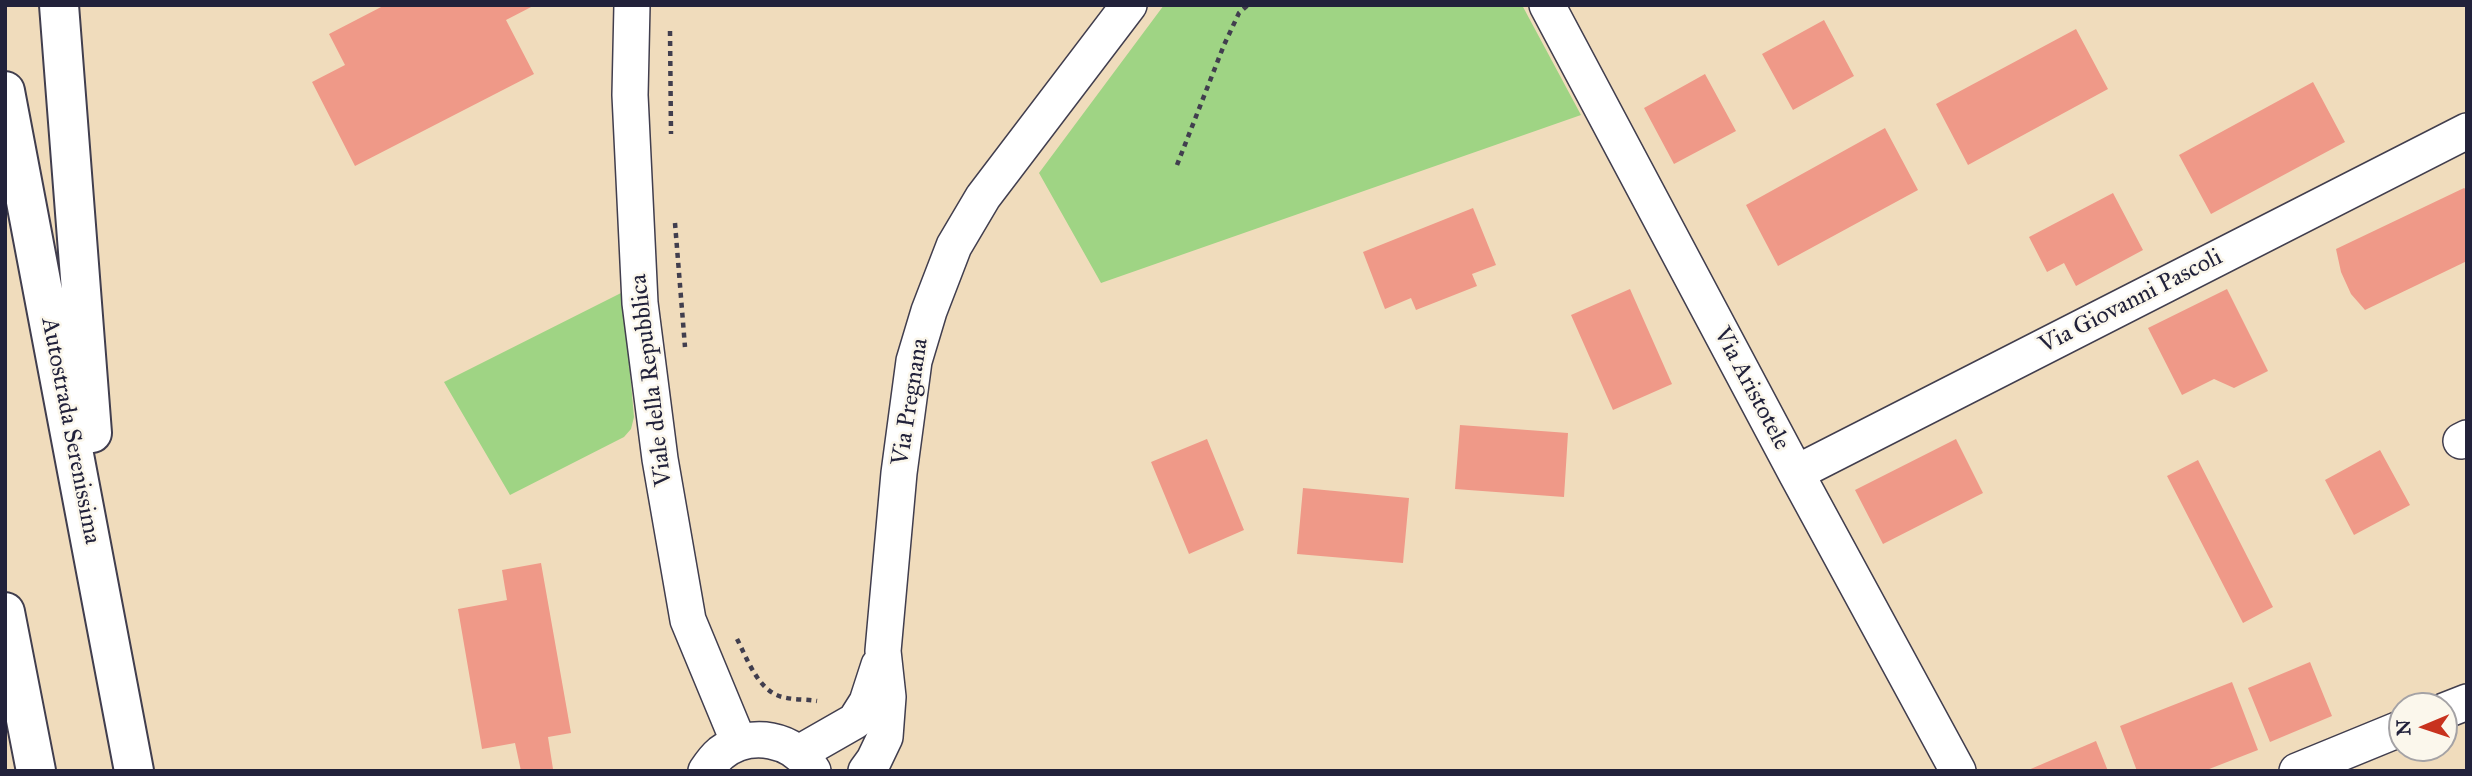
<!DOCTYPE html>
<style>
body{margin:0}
#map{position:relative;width:2472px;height:776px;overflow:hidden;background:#f0dcbc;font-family:"IM FELL Great Primer",serif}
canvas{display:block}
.frame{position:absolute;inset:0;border:7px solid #22223b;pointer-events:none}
.north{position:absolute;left:2388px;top:692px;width:70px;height:70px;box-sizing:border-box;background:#fbf7ec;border:2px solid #a4a2a5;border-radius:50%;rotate:268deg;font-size:19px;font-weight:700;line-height:28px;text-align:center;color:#22223b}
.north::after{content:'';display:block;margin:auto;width:24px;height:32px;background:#c8321e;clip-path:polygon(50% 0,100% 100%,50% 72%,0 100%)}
</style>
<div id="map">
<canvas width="2472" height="776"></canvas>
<div class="frame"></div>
<div class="north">N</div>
</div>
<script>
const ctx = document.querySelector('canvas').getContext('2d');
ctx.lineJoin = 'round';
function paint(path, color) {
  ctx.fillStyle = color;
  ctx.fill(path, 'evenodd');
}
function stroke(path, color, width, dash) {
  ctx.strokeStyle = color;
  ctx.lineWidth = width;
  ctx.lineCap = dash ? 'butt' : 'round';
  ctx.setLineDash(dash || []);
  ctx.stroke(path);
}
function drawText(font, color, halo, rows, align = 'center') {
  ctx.font = font + ' "IM FELL Great Primer",serif';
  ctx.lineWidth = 5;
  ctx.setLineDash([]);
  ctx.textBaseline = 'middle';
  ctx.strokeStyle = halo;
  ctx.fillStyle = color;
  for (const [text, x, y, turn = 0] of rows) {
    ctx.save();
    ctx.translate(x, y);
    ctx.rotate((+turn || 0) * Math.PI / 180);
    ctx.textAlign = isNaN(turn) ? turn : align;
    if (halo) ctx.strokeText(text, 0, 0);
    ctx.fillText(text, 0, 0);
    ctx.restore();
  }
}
const green = new Path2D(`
 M1164,5H1522L1581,115L1101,283L1039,173Z
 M623,292L634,417L631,429L624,437L510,495L444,382Z`);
const building = new Path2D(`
 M385,5H535L506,20L534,74L355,166L312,82L345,65L329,34Z
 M1824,20L1854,76L1793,110L1762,54Z
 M2076,29L2108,89L1968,165L1936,104Z
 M1705,74L1736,131L1674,164L1644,108Z
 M2313,82L2345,142L2211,214L2179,155Z
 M1885,128L1918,190L1778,266L1746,205Z
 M2464,188L2467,190V261L2365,310L2351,294L2341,272L2336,249Z
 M2113,193L2143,250L2076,286L2064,263L2047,272L2029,237Z
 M1473,208L1496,265L1472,274L1477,286L1416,310L1411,298L1385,309L1363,252Z
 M1630,289L1672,384L1613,410L1571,315Z
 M2227,289L2268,371L2234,388L2214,379L2182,395L2148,328Z
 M1460,425L1568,433L1564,497L1455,489Z
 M1207,439L1244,530L1189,554L1151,462Z
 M1956,439L1983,493L1883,544L1855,490Z
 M2380,450L2410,505L2354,535L2325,480Z
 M2198,460L2273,607L2243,623L2167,476Z
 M1303,488L1409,498L1403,563L1297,554Z
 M541,563L571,733L548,737L553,769L521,771L515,743L482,749L458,609L507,600L502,570Z
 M2310,662L2332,716L2270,742L2248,688Z
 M2232,682L2258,750L2204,771H2137L2120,726Z
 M2096,741L2108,771H2026Z`);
const path = new Path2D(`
 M670,31L671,134
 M1177,165L1224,45L1239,13L1248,5
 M675,223L685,347
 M737,639C747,658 757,688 779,696C790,700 805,699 817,701`);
const minor = new Path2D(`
 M632,5L630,95L640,303L660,459L688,620L739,743
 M1547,5L1796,473L1958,771
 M2461,441L2467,438
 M1796,473L2467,131
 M2444,711L2467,702
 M799,753L855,721L867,702L879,665
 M706,771C710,765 715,758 721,753C750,730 795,738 813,771
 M866,771L874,760L885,737L888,697L883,651L899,473L914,361L929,311L954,246L983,197L1129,5
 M2297,771L2402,728`);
const highway = new Path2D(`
 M59,5L92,433
 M5,91L134,771
 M5,612L36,771`);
const streetNames = [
 ["Via Giovanni Pascoli",2131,302,-27],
 ["Viale della Repubblica",652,380,-97],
 ["Via Aristotele",1751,389,62],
 ["Via Pregnana",911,402,-81],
 ["Autostrada Serenissima",70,431,79]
];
paint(green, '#9fd484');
paint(building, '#ef9988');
stroke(minor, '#413e4e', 38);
stroke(highway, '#413e4e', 42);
stroke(path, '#413e4e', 4.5, [5, 5]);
stroke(minor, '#fff', 35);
stroke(highway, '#fff', 38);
drawText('24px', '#22223b', '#fbf7ec', streetNames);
</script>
